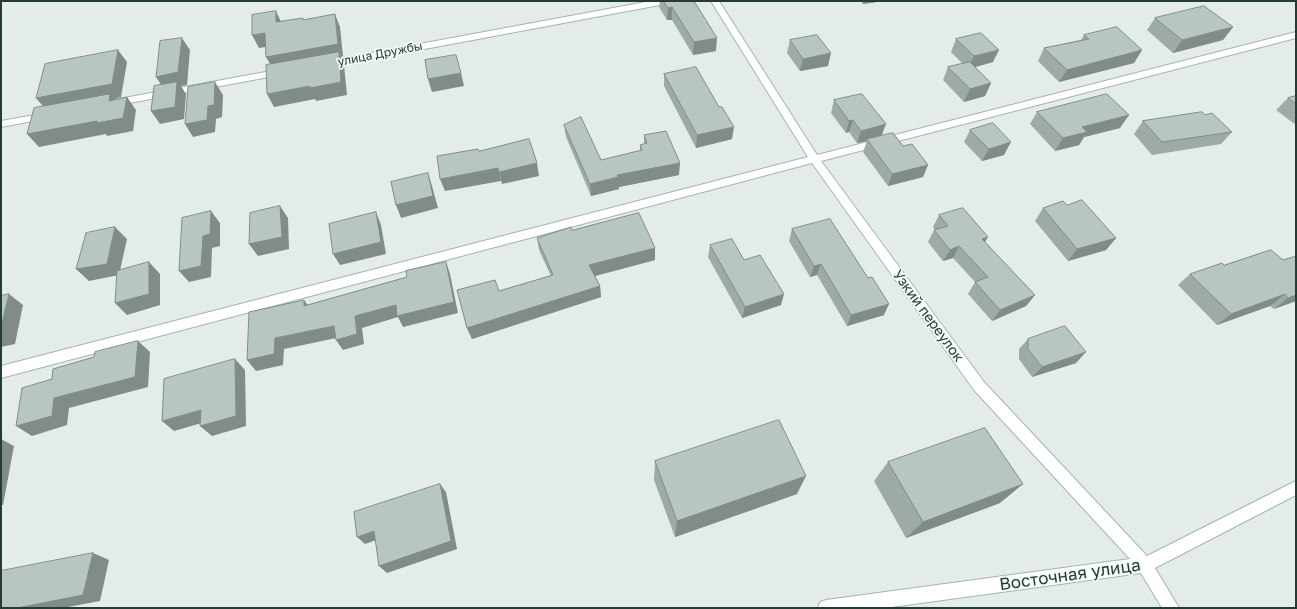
<!DOCTYPE html>
<meta charset="utf-8">
<style>
body{margin:0}
#map{position:relative;width:1297px;height:609px;overflow:hidden;background:#e3ece8;font-family:"Golos Text",sans-serif}
canvas{display:block}
.frame{position:absolute;inset:0;border:2px solid #243c36;pointer-events:none}
</style>
<div id="map">
<canvas width="1297" height="609"></canvas>
<div class="frame"></div>
</div>
<script>
const ctx = document.querySelector('canvas').getContext('2d');
ctx.lineJoin = 'round';
function stroke(path, color, width, dash) {
  ctx.strokeStyle = color;
  ctx.lineWidth = width;
  ctx.lineCap = dash ? 'butt' : 'round';
  ctx.setLineDash(dash || []);
  ctx.stroke(path);
}
function paint(path, color) {
  ctx.fillStyle = color;
  ctx.fill(path, 'evenodd');
}
function drawText(font, color, halo, rows, align = 'center') {
  ctx.font = font + ' "Golos Text",sans-serif';
  ctx.lineWidth = 3.5;
  ctx.setLineDash([]);
  ctx.textBaseline = 'middle';
  ctx.strokeStyle = halo;
  ctx.fillStyle = color;
  for (const [text, x, y, turn = 0] of rows) {
    ctx.save();
    ctx.translate(x, y);
    ctx.rotate((+turn || 0) * Math.PI / 180);
    ctx.textAlign = isNaN(turn) ? turn : align;
    if (halo) ctx.strokeText(text, 0, 0);
    ctx.fillText(text, 0, 0);
    ctx.restore();
  }
}
const minor = new Path2D(`
 M651,1H669L665,4L328,67L323,64L328,61Z
 M711,1H719L817,155L1296,32V38L821,161L984,382L1147,556L1296,481V495L1155,568L1179,608H1162L1141,573L884,608H818L820,602L826,600L1130,559L974,390L812,163L1,378V366L808,157Z
 M282,69L287,72L285,74L113,106L108,103L113,100Z
 M46,113L49,114L51,116L49,118L1,127V121Z`);
const wall = new Path2D(`
 M660,1H694L716,51L693,55L672,20H667L659,7Z
 M861,1H884L863,4Z
 M1155,18L1233,27L1223,40L1173,53L1147,30Z
 M1084,35L1142,50L1134,63L1059,82L1038,61L1044,48L1081,40Z
 M956,39L993,62L975,67L991,83L985,96L964,102L943,80L948,67L963,64L951,52Z
 M790,40L828,66L800,71L787,53Z
 M664,74L732,139L696,148L664,86Z
 M1296,96V125L1276,110L1288,98Z
 M834,100L882,135L923,177L888,186L863,152L867,141L857,143L849,132L846,133L831,113Z
 M1037,112L1120,128L1084,137L1079,145L1055,151L1030,124Z
 M1205,115L1232,132L1221,144L1152,155L1134,134L1143,121Z
 M564,125L601,160L640,151V145L644,144V135L679,175L619,187V189L591,196L566,137Z
 M970,130L1004,155L982,161L964,142Z
 M1067,205L1116,238L1106,250L1068,261L1035,221L1043,208Z
 M939,215L985,242L1035,295L1026,306L992,321L968,294L975,282L953,258L943,261L928,242L934,230H935L933,227Z
 M792,229L884,315L847,326L817,275L810,277L789,241Z
 M572,230L655,248V260L595,276L600,286L601,297L472,339L467,328L499,291L551,276L539,250L537,238Z
 M710,245L781,305L742,318L708,257Z
 M1271,250L1296,301L1274,309L1270,306L1217,325L1178,285L1190,274L1224,265Z
 M1028,339L1076,363L1032,377L1019,359V349Z
 M655,461L797,494L675,537L654,480Z
 M888,462L1000,503L906,538L874,481Z`);
const shadedWall = new Path2D(`
 M864,1H884L863,4Z
 M672,7V20H667L668,8Z
 M276,11L282,24L276,22Z
 M335,14L340,27L343,56L341,57L344,65L347,95L316,101L315,99L274,107L267,94L310,86L341,82L273,69L266,57Z
 M1233,27L1223,40L1173,53L1182,40Z
 M265,33L272,46L259,48L252,35Z
 M182,38L190,50L187,85L181,86L186,94L184,119L160,124L151,111L164,89L156,77Z
 M717,38L716,51L693,55L694,42Z
 M118,50L127,62L121,97L114,99L120,106L47,111L36,98Z
 M999,50L993,62L968,69L974,56Z
 M1142,50L1134,63L1059,82L1067,70Z
 M831,53L828,66L800,71L803,59Z
 M461,73L464,86L432,92L428,79Z
 M215,82L223,95L222,117L216,119L215,132L193,137L185,124L208,106Z
 M991,83L985,96L964,102L970,89Z
 M127,97L136,110L133,131L107,136L106,134L39,147L27,134Z
 M1129,115L1120,128L1084,137L1079,145L1055,151L1063,138L1082,127Z
 M853,120L849,132L846,133L849,121Z
 M886,124L881,137L867,139V141L857,143L861,131Z
 M734,127L732,139L696,148L697,135Z
 M1011,142L1004,155L982,161L989,149Z
 M537,163L539,176L502,184L499,172Z
 M680,163L679,175L619,187V189L591,196L590,184L617,175Z
 M928,165L923,177L888,186L892,174Z
 M498,168L501,181L445,191L440,179Z
 M428,173L432,186L438,208L401,218L396,205Z
 M280,206L288,218L289,249L258,256L249,244Z
 M211,211L220,223V246L212,248L211,277L189,282L179,271L203,236Z
 M376,212L381,225L386,254L340,265L333,254Z
 M115,227L127,239L119,275L89,281L76,269Z
 M988,237L981,249L982,239Z
 M1116,238L1106,250L1068,261L1077,249Z
 M959,246L953,258L943,261L950,250Z
 M655,248V260L591,277L589,265Z
 M149,262L160,274V305L127,315L115,303Z
 M446,262L450,274L458,313L403,327L398,317L362,328L364,344L343,350L336,340L355,316Z
 M821,264L817,275L810,277L814,266Z
 M600,286L601,297L472,339L467,328Z
 M9,294L23,305L15,344L1,347V327Z
 M784,294L781,305L742,318L745,307Z
 M1285,294L1270,306L1217,325L1231,314Z
 M1035,295L1026,306L992,321L1000,310Z
 M1296,295V301L1274,309L1288,298Z
 M304,300L312,311L304,306Z
 M889,304L884,315L847,326L851,315Z
 M334,326L341,337L284,349L283,365L256,371L247,360L275,338Z
 M138,341L150,352L148,387L69,408L67,425L32,436L16,426L54,398Z
 M1086,352L1076,363L1032,377L1042,367Z
 M235,359L245,370L246,426L212,436L200,426Z
 M201,410L212,420L174,431L162,421Z
 M1,439L14,446L3,505H1Z
 M806,476L797,494L675,537L677,521Z
 M440,484L446,492L457,549L387,573L379,566Z
 M1023,484L1000,503L906,538L923,522Z
 M374,531L382,538L365,544L357,537Z
 M93,553L109,560L100,601L63,608H17Z`);
const building = new Path2D(`
 M664,1H694L717,38L694,42L672,7L668,8Z
 M1204,6L1233,27L1182,40L1155,18Z
 M276,11V22L303,18V20L335,14L338,44L266,57L265,33L252,35V15Z
 M1117,27L1142,50L1067,70L1044,48L1089,39L1084,35Z
 M981,33L999,50L974,56L956,39Z
 M817,35L831,53L803,59L790,40Z
 M182,38L178,72L156,77L160,41Z
 M118,50L112,84L36,98L45,64Z
 M339,52L341,82L310,88V86L267,94L266,65Z
 M456,55L461,73L428,79L425,60Z
 M970,62L991,83L970,89L948,67Z
 M696,67L719,107H722L734,127L697,135L664,74Z
 M177,82L175,107L151,111L154,86Z
 M215,82L214,105L208,106L207,120L185,124L188,87Z
 M110,94L109,101L127,97L123,118L97,123V121L27,134L34,108Z
 M862,94L886,124L861,131L853,120L849,121L834,100Z
 M1107,94L1129,115L1082,127L1087,132L1063,138L1037,112Z
 M1296,96V104L1288,98Z
 M1202,112L1205,115L1212,113L1232,132L1162,142L1143,121Z
 M581,117L601,160L642,150L640,145L647,143L644,135L666,131L680,163L617,175L618,177L590,184L564,125Z
 M993,123L1011,142L989,149L970,130Z
 M893,133L903,146L912,144L928,165L892,174L867,139Z
 M529,139L537,163L499,172L498,168L440,179L437,156L478,149L479,151Z
 M428,173L433,196L396,205L391,182Z
 M1082,200L1116,238L1077,249L1043,208L1063,201L1067,205Z
 M280,206L282,237L249,244L250,213Z
 M963,208L988,237L982,239L1035,295L1000,310L975,282L988,277L959,246L950,250L934,230L948,226L939,215Z
 M211,211L210,234L203,236L201,266L179,271L182,218Z
 M376,212L381,242L333,254L329,224Z
 M639,213L655,248L589,265L600,286L467,328L457,290L495,280L499,291L553,275L537,238L571,227L572,230Z
 M830,219L868,278L872,277L889,304L851,315L821,264L814,266L792,229Z
 M115,227L107,264L76,269L86,233Z
 M732,239L744,260L760,255L784,294L745,307L710,245Z
 M1271,250L1283,260L1296,256V295L1288,298L1285,294L1231,314L1190,274L1222,263L1224,265Z
 M149,262V294L115,303L117,271Z
 M446,262L454,302L397,316L396,305L355,316L357,334L336,340L334,326L275,338L274,354L247,360L249,312L304,300V306L407,277L406,271Z
 M9,294L1,327V296Z
 M1065,326L1086,352L1042,367L1028,349V339Z
 M138,341L135,377L54,398L52,416L16,426L22,388L52,379L53,369L94,357L95,352Z
 M235,359L236,416L200,426L201,410L162,421L164,379Z
 M779,420L806,476L677,521L655,461Z
 M985,428L1023,484L923,522L888,462Z
 M440,484L451,541L379,566L374,531L357,537L354,512Z
 M93,553L83,595L17,608H1V571Z`);
const farStreetnames = [
 ["улица Дружбы",380,54,-11]
];
const streetNames = [
 ["Узкий переулок",928,316,54]
];
const nearStreetnames = [
 ["Восточная улица",1070,575,-8]
];
stroke(minor, '#a6b4af', 2);
paint(minor, '#fff');
paint(wall, '#9eaaa6');
paint(shadedWall, '#818b87');
paint(building, '#b8c6c1');
stroke(building, '#818b87', 1);
drawText('12px', '#243c36', '#f3f8f6', farStreetnames);
drawText('14px', '#243c36', '#f3f8f6', streetNames);
drawText('17px', '#243c36', '#f3f8f6', nearStreetnames);
</script>
